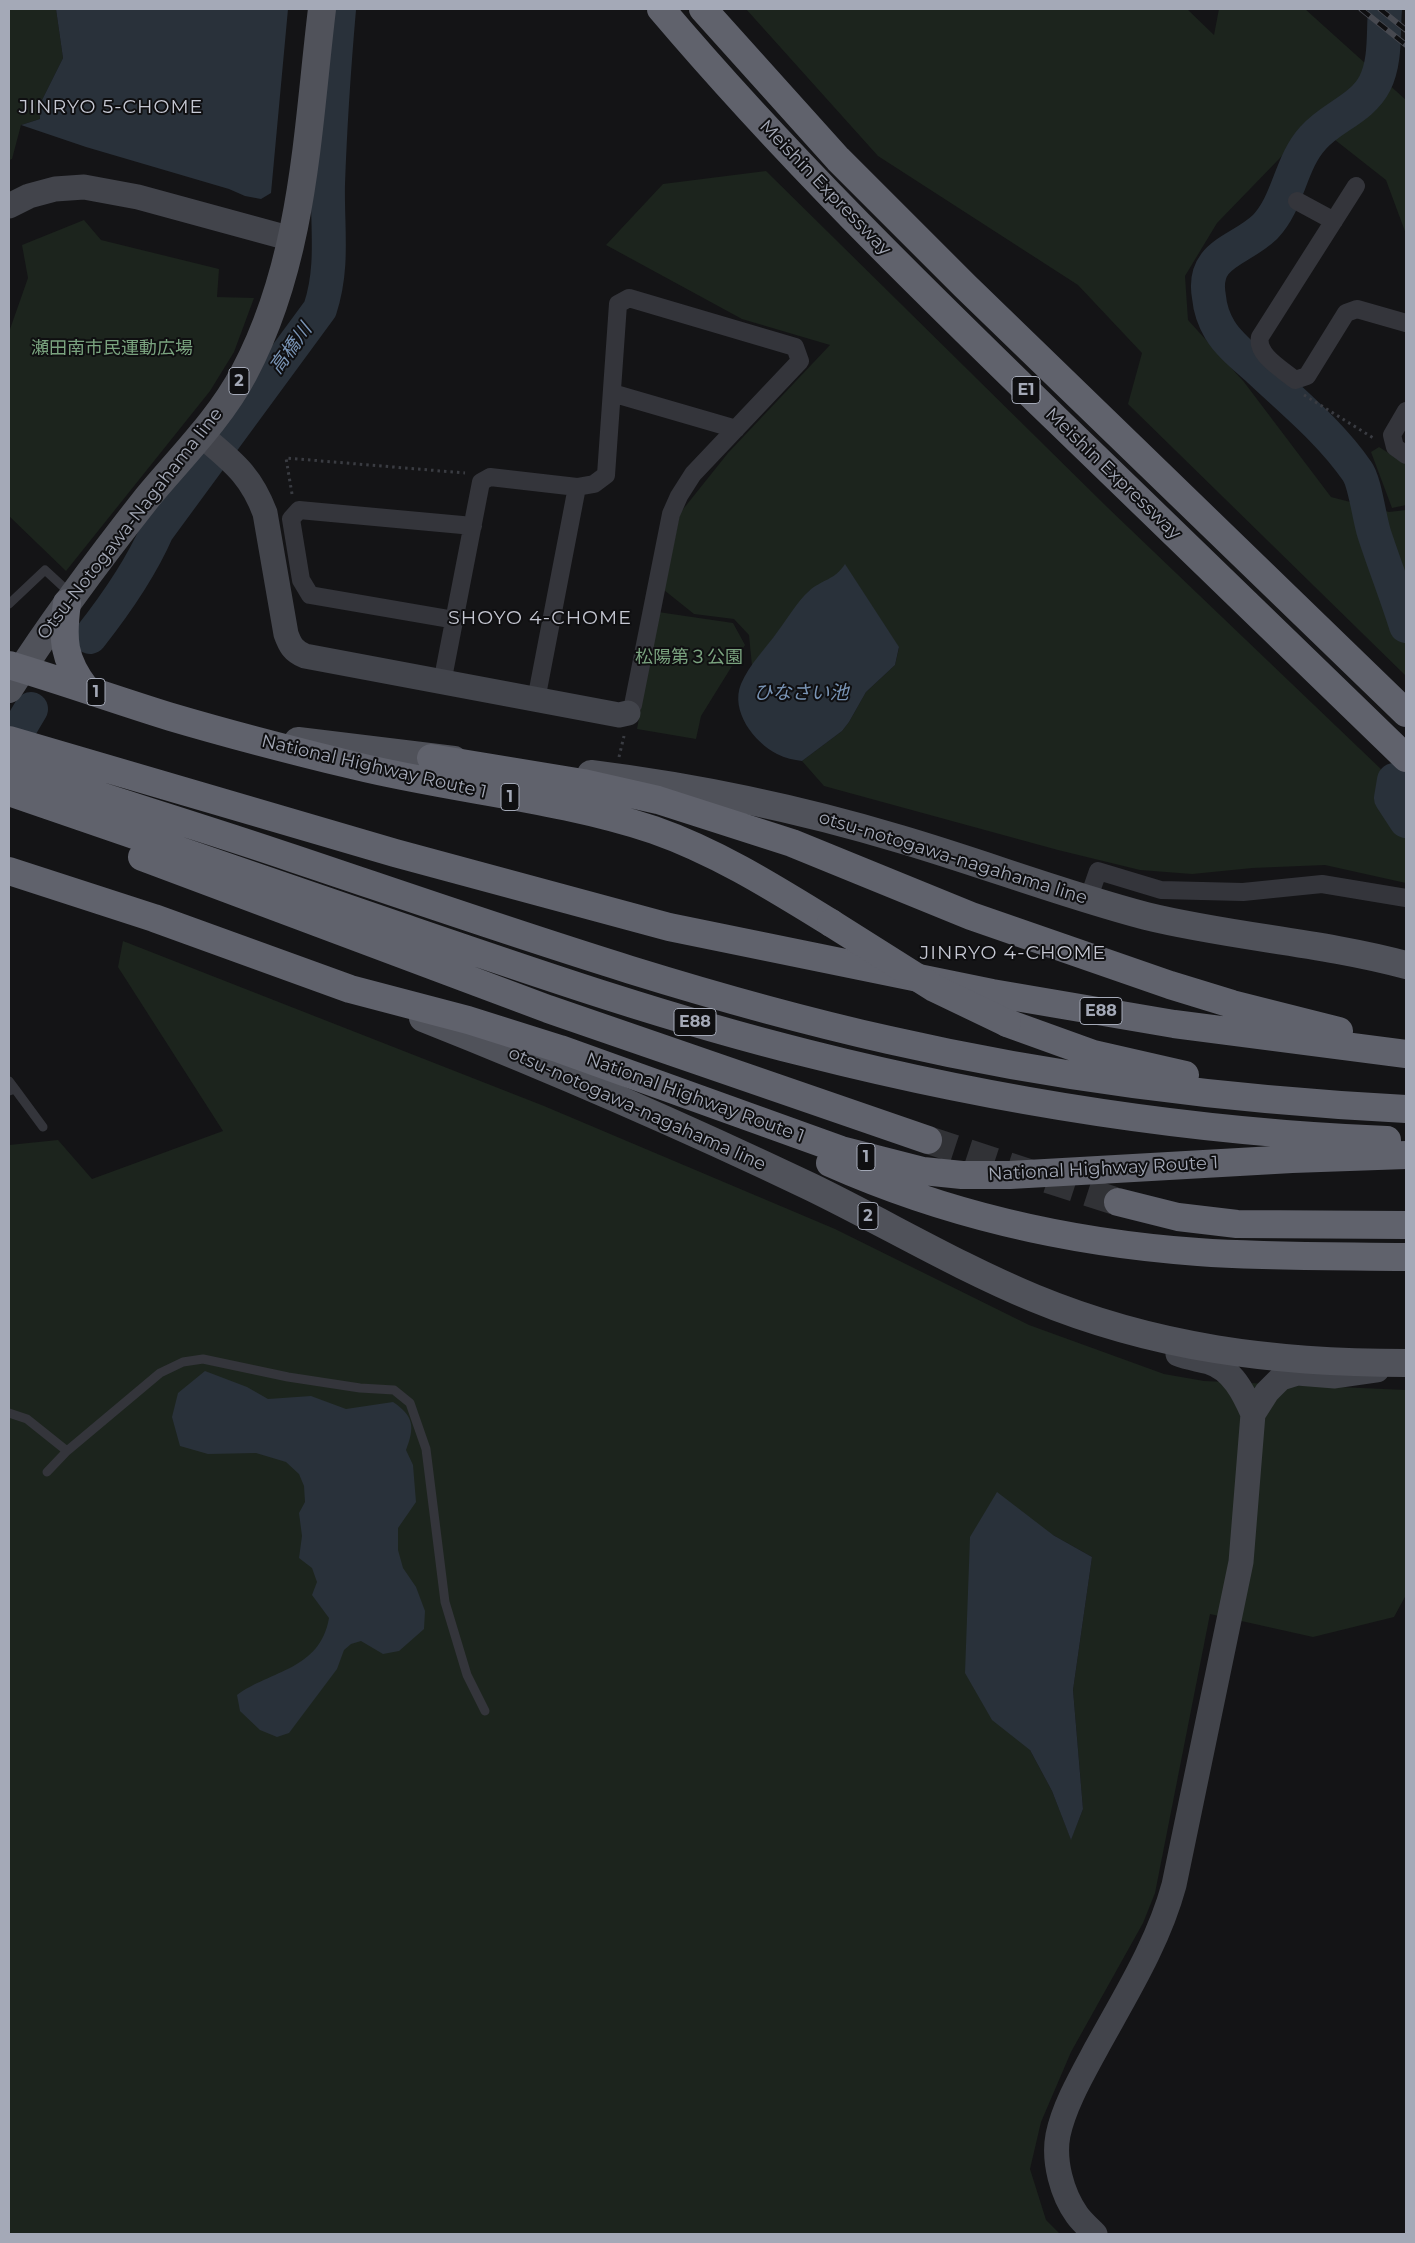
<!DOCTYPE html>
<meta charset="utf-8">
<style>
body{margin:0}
#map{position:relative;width:1415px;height:2243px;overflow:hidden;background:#141416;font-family:Montserrat,sans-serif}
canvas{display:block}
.frame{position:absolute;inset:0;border:10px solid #a4a9b7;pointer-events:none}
</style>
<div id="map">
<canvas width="1415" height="2243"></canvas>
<div class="frame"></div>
</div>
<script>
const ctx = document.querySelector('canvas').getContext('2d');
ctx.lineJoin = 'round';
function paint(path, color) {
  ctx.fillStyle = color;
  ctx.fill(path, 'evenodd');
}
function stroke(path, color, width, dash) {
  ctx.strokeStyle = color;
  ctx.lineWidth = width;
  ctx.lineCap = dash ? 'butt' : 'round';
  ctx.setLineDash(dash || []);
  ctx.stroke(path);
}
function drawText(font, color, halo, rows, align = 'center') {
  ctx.font = font + ' Montserrat,"Noto Sans JP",sans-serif';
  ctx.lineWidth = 4;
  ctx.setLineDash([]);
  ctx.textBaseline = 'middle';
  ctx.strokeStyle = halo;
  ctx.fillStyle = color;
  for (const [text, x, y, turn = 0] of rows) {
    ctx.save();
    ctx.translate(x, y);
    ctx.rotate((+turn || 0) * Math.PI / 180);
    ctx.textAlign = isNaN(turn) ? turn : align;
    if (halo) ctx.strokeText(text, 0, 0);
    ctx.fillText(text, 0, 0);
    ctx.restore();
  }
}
const green = new Path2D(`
 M9,9H56L63,58L39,106L40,119L21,125L12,159L9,160Z
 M746,9H1187L1214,35L1219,9H1305L1406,100V234L1386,180L1311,121L1280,158L1217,223L1185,276L1188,320L1244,382L1331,497L1389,512L1406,510V676L1128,404L1142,353L1078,285L878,156Z
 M766,171L1107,507L1406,793V883L1325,865L1252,868L1192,874L1140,870L1058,850L824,786L802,761L842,731L849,722L866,692L895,665L899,648L845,565L839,574L809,591L752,666L749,635L734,619L694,614L664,590L680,513L728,453L830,345L742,319L606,245L663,184Z
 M84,220L101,240L219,269L217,297L254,298L234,352L210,391L66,571L9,516V332L28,278L22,245Z
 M1379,447L1406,464V505L1392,508L1371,452Z
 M658,612L733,623L745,645L701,716L696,739L637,729Z
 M123,941L544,1106L835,1229L1029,1325L1164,1374L1204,1381L1406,1390V1595L1394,1617L1313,1637L1210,1614L1155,1893L1143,1923L1071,2052L1041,2122L1030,2169L1046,2220L1060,2234H9V1145L58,1140L92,1179L223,1131L118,967ZM1053,1535L1092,1557L1073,1690L1083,1809L1071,1839L1052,1791L1030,1750Z`);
const water = new Path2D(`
 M56,9H288L271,193L261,199L245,196L229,189L86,147L21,125L40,119L39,106L63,58Z
 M845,564L899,647L895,665L866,692L849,722L842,731L802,761C794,760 785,758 777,754C754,742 730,711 741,684C749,665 766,648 778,631C788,618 797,602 809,591C821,580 835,580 845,564Z
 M205,1371L247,1387L268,1399L311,1396L346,1409L393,1402C414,1416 415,1427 406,1450L413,1465L416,1502L398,1528V1550L403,1568L416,1587L425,1611L424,1629L399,1651L383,1654L361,1641L351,1644L344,1650L337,1669L289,1733L277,1737L260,1730L240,1711L237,1695C271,1670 320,1670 329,1618L312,1595L317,1582L312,1568L299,1558L302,1536L299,1513L305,1502L304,1486L299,1474L286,1462L256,1453L208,1454L180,1446L172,1417L178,1393Z
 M997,1492L1053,1535L1092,1557L1073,1690L1083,1809L1071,1840L1052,1791L1030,1750L992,1720L965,1673L970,1537Z`);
const river = new Path2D(`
 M1385,9C1383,33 1386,61 1375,83C1362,109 1331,117 1313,138C1290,163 1289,202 1265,227C1239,252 1201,253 1209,297C1210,308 1214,320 1220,330C1229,345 1246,358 1259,370C1293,402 1331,433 1357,471C1365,482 1369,517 1374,533C1384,564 1396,594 1406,626
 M90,637C116,604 140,570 157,531L320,309C334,267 327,227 328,184C330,126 334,67 339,9
 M9,746L31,709
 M1394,780L1391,798L1406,821`);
const highwayTunnel = new Path2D(`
 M928,1140L1118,1202`);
const path = new Path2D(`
 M1304,395L1375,439
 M292,494L286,458L465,473
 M619,757L624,736`);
const lane = new Path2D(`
 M9,604L45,570L71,594
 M9,1081L15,1089
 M9,1091L15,1089L43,1127
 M9,1413L27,1419L67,1451
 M47,1472L67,1451L160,1373L183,1362L203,1359L288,1377L360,1388L394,1390L410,1403L426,1449L445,1602L467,1675L485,1711`);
const street = new Path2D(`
 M1356,186L1260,337C1256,355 1282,369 1295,380L1307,376L1346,313L1357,309L1406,323
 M1297,201L1334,221
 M612,393L736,429
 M1406,411L1392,435L1395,447L1406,455
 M455,620L310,595L301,580L291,519L299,510L473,526
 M442,683L481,482L490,477L577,487L594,484L606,475L618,304L629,298L795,347L800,361L693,474L679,496L671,514L633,705L628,713
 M536,700L577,487
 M1088,900L1098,871L1161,890L1243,892L1322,884L1406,898`);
const secondary = new Path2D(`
 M9,206L29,196L55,189L84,187L138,197L292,239
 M200,434C231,461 250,473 265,513L286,634C290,645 293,651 305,656L619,715L628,713
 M1178,1354C1188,1358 1198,1359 1209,1362C1232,1369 1244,1393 1253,1414
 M1095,2234C1089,2228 1082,2222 1077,2215C1062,2194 1053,2161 1058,2135C1064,2106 1082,2075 1096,2049C1125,1996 1158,1944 1174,1885L1241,1562L1253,1414L1267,1392L1281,1378L1297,1373L1335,1376L1377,1370`);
const primary = new Path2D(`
 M9,689C51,623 98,560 147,498C180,458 220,419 244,373C304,260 307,133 322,9
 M298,741L454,760
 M591,774C695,787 800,809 900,839C982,863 1062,894 1146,916C1231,937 1321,942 1406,965
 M423,1018C554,1070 683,1126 811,1187C885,1223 957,1266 1034,1298C1155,1348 1275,1363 1406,1363`);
const highway = new Path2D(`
 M661,9C784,154 919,286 1055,418C1172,531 1289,644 1406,758
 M703,9L838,159L965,286L1406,713
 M67,603C62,639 63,659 86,689
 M9,665C63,681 116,700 171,717C232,735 294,751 356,766C454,790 558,798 654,830C717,852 774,888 831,923
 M9,740L395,853L669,927L992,993L1174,1024L1406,1054
 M431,758L583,783L658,800L792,843L971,916L1170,985L1232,1004L1339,1031
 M9,766C103,798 198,826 292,858C489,924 685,994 889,1040C1059,1079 1232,1100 1406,1109
 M9,792C140,837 271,882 402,927C536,973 669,1019 806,1053C995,1101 1192,1132 1387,1140
 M142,857L548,1009L928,1140
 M9,871L154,918L350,989L468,1020L560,1049L841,1150L923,1171L962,1175H1010L1292,1159L1406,1155
 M1007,1023L1093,1054L1185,1075
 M830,1163C945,1214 1072,1243 1198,1252C1267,1257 1337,1256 1406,1257
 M1118,1202L1178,1217L1237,1224L1406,1225`);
const rail = new Path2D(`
 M1361,9L1406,45
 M1380,9L1406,30`);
const highwayBridge = new Path2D(`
 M831,923L934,988L1007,1023`);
const shields = [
 [239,381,20],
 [1026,390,28],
 [96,692,18],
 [510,797,18],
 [1101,1011,42],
 [695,1022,42],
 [866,1157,18],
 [868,1216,20]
];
const shieldNames = [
 ["2",239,381],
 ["E1",1026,390],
 ["1",96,692],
 ["1",510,797],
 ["E88",1101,1011],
 ["E88",695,1022],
 ["1",866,1157],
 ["2",868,1216]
];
const streetNames = [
 ["Meishin Expressway",825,188,46],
 ["Meishin Expressway",1113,474,44],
 ["Otsu-Notogawa-Nagahama line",130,524,-52],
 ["National Highway Route 1",374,767,13],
 ["otsu-notogawa-nagahama line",953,858,17],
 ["National Highway Route 1",695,1098,20],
 ["otsu-notogawa-nagahama line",637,1109,24],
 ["National Highway Route 1",1103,1169,-3]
];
const parkNames = [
 ["瀬田南市民運動広場",112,349],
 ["松陽第３公園",689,658]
];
const neighbourhoodNames = [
 ["JINRYO 5-CHOME",111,107],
 ["SHOYO 4-CHOME",540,618],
 ["JINRYO 4-CHOME",1013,953]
];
const waterNames = [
 ["高橋川",291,349,-54],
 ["ひなさい池",801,693]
];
paint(green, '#1c241d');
paint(water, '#29313a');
stroke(river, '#29313a', 34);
stroke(highwayTunnel, '#313236', 28, [28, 14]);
stroke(path, '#3a3c42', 3, [2.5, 4]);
stroke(lane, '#34353b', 9);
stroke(street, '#34353b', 18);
stroke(secondary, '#42444b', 25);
stroke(primary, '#50525a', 28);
stroke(highway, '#60626c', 28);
stroke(rail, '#474950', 5.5);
stroke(rail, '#0f0f11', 4, [11]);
stroke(highwayBridge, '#60626c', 28);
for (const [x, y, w] of shields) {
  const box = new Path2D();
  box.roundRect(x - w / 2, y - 13.5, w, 27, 4);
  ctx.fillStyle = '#0f0f11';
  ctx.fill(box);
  stroke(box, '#a4a9b7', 1);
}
drawText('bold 16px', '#a4a9b7', null, shieldNames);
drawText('18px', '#a4a9b7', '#0f0f11', streetNames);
drawText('18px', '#7aa37f', '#0f0f11', parkNames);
ctx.letterSpacing = '1px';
drawText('19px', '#c6c8d3', '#0f0f11', neighbourhoodNames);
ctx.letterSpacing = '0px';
drawText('italic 19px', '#7994b5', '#0f0f11', waterNames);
</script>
